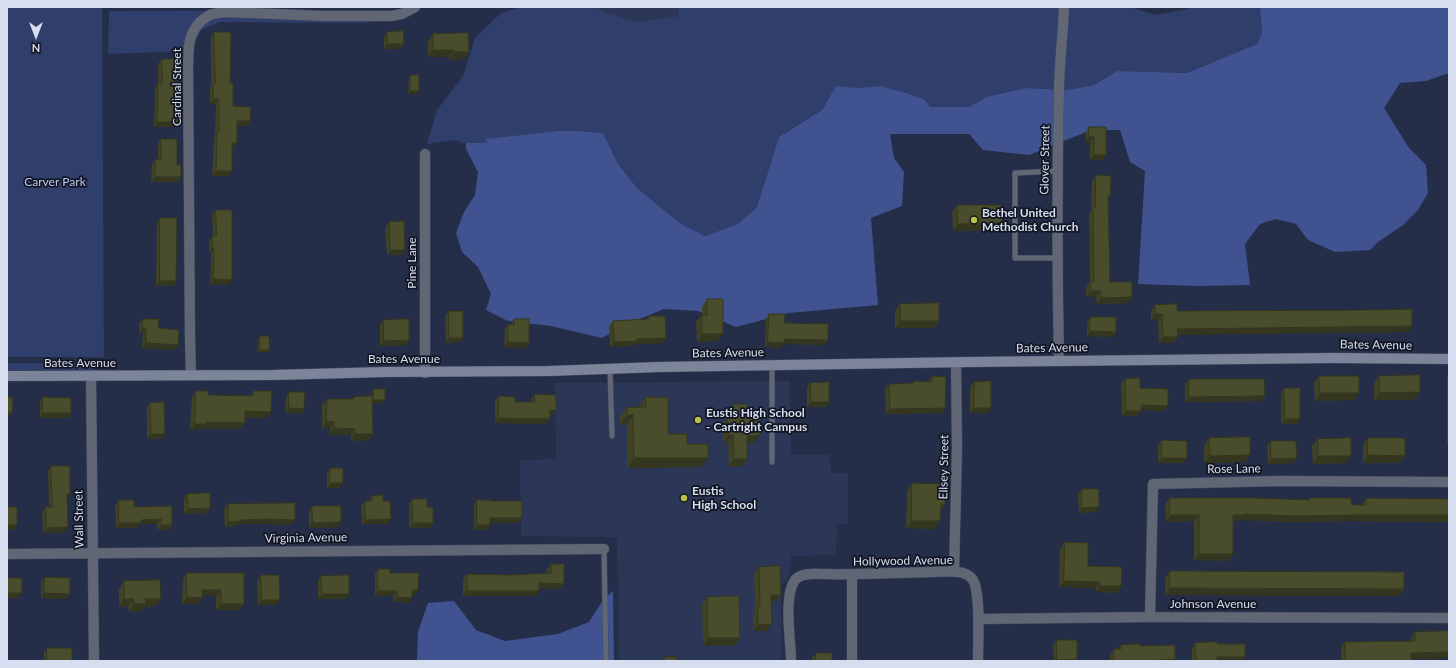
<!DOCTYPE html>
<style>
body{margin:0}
#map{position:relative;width:1456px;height:668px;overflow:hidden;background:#242e48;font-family:Lato,sans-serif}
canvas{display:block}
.frame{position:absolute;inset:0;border:8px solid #d7deef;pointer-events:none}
.north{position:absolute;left:16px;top:16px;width:40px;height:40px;-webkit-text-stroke:3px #121622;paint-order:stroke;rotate:180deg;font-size:11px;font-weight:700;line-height:16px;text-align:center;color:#d7deef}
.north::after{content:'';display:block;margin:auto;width:14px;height:18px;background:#d7deef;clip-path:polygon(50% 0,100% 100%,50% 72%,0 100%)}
</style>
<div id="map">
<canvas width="1456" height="668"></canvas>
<div class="frame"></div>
<div class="north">N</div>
</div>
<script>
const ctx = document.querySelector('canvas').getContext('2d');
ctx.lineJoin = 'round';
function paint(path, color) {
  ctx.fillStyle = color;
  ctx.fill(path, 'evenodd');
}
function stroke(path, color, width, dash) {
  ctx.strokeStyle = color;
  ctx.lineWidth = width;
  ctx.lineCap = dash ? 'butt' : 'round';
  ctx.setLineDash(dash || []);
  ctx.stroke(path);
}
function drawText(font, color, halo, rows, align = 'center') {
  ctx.font = font + ' Lato,sans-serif';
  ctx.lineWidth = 3.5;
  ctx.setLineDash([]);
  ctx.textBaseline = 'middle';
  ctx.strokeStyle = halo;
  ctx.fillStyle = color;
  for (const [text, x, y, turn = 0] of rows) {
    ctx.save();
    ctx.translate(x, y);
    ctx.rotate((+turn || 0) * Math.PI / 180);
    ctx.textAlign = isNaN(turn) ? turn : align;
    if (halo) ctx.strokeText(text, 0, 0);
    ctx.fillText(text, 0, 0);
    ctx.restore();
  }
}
const built = new Path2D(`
 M597,7H679V16L636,22L602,11Z
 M790,381L791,455H830L831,473H848V524H837L836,555L791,556L790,574L781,586V661H619L617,537L521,536L520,460L556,459L555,383Z`);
const green = new Path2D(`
 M7,7H102L104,357H7Z
 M402,7H407L400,15L364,23L220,22L201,30L191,51L108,54L109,11L398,10Z
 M522,7H597L602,11L636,22L679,16V7H1130L1156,15L1197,7H1260L1262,32L1257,44L1187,73L1117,71L1094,85L1067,90L1025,88L986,97L971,107H930L880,86L858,88L836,86L822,110L779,137L757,207L738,224L705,236L681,224L637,188L618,164L603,133L579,131H557L486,139L489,143H463L455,140L427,144L437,110L463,76L475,38L501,13Z
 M7,363H94V370H7Z`);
const forest = new Path2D(`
 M1260,7H1449V73L1426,81L1400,83L1384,108L1409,148L1426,165L1428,193L1418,210L1403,225L1378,242L1370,250L1335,252L1308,240L1296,224L1276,219L1260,224L1245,244L1250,285L1196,286L1138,284L1145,171L1130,162L1120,130H1091L1029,155L983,150L969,134H890L894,158L904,172L902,206L871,218L878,305L789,313L736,327L698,311L664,309L630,323L602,338L551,326L508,321L486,310L491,294L478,267L462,252L456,233L464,212L475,195L478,172L466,149V143H488L485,139L557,131H579L603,133L618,164L637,188L681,224L705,236L738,224L757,207L779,137L822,110L836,86L858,88L880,86L906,93L925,100L930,107H970L986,97L1025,88L1067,90L1094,85L1117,71L1187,73L1257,44L1262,32Z
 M613,591L614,661H417L418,632L428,603L454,601L476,630L505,641L558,634L589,622L603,600Z`);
const lane = new Path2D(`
 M1057,258H1015V173L1058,171
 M772,365V462
 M610,369L612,436
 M604,549L606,661`);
const street = new Path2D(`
 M425,154V373
 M1059,361C1057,269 1057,177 1059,86C1060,59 1063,33 1064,7
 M191,375L190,339L188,67C189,48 187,36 200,22C203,20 207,16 210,15C215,13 221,13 226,12L324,16H391L402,14L415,7
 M91,376L94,661
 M7,554L604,549
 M954,572L957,448L956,362
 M1150,617L1153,484L1281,481L1449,482
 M978,619L1150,617L1449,618
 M791,661C791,641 783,596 795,580C802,572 818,574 827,574C861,575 896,573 930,572C940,572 953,570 963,573C967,574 971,577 973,580C981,593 978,644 978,661
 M852,661V575`);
const secondary = new Path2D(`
 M7,376L273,375L385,372L549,371L659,367L969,362L1333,358L1449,359`);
const wall = new Path2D(`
 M214,32L230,83L233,106L247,126H237L234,148H232V171L228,176H212L214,137L215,135L216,104H210V88L211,86V37Z
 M387,32L404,44L400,49H384V37Z
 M433,34L469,52L464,59L449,60V57H428V41Z
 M162,59L178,76V127H154L155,88L158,83V64Z
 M411,75L417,94H408L409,78Z
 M1089,127L1103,160H1090V142H1086V132Z
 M161,139L177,165L178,182H151L152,164L155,159H158V144Z
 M1096,175L1108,199L1110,282L1132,297L1128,303L1097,304L1096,297H1086V288L1090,282L1089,213L1091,210L1092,181Z
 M957,205L1002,223L997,230L953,231L952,212Z
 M216,210L229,285L210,284L211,253H209V241L213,236L212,215Z
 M160,218L176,281L173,286H156L157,222Z
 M389,222L402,255H387L385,227Z
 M707,299L718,341L697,342L696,322L702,315V307Z
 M900,304L939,321L934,328H895V311Z
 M1155,305L1177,311L1412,326L1408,332L1178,334L1174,343H1159L1158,320H1151V311Z
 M449,311L460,342L446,343L445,316Z
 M769,314L784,323L824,345L783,344L780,348L765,347L766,319Z
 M649,316L662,343L634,344L633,346L610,347L609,326L613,321L647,319Z
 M1090,317L1116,332L1113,337L1087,336V322Z
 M143,319L158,328L175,350L142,348L143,334L139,333V324Z
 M514,319L529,343L525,348L504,347L505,329L508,324L511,325Z
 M383,320L406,345L380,346V325Z
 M260,336L270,350L268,352H258V339Z
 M1449,373V443H1447V377Z
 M932,376L942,413L886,414L885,389L889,384L912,383L913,381L928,382Z
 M1319,376L1359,393L1354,400L1315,401L1314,383Z
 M1379,376L1415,400H1374V383Z
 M1125,379L1140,388L1164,411L1141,410L1137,416H1122L1121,383Z
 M1189,379L1261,401L1185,402V384Z
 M974,382L991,408L988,413H970V387Z
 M810,383L829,402L826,407H807V388Z
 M1284,388L1300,419L1297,424H1281V393Z
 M374,389L385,400L384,403H372L369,440L351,441V435H330V428H322V405L327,399H352L354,397L372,396V391Z
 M196,391L208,395L250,396L253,391L271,412L267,418H245V423L240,429L204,428L203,430H190L192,397Z
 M289,392L304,409L301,414L285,413L286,397Z
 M535,394L556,410L552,415H550L546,424L495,423V401L499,396L515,402H531V399Z
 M43,397L71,413L68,418H40V402Z
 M646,397L668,434L687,444L708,458L701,467L627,468V425H620V417L627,407H639Z
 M150,403L162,439H147V407Z
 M734,404L748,416L755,443H747V459L742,466L729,467L728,442H723L722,425L727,418L729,417L728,411Z
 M1209,438L1245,462L1204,463V446Z
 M1368,438L1400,463H1363V445Z
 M1318,439L1346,463L1313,464L1312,446Z
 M1162,440L1187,458L1183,463H1158V445Z
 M1271,441L1297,458L1293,463L1268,464L1267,446Z
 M51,466L65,532L43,533L42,512L46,507H49L48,471Z
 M330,468L343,483L339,488H327V473Z
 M912,483L945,504L941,510L940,521L935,529L906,528L907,491Z
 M1082,489L1096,512L1079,513L1078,494Z
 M187,494L210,508L207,513L184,514V499Z
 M372,496L383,501L387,524H362L361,506L365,501H369Z
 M1170,498L1308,500L1309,498L1352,505H1362L1366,498L1449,499V522L1350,521L1292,522L1240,520L1239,521H1233V554L1228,561L1194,560V521L1166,522L1165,504Z
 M412,499L427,507L433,523L430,528H409V504Z
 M119,500L134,507L172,525L169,530H157V524H139L137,528H116L115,505Z
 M477,500L490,501L518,523H490V525L487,530H474V505Z
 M228,504L295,520L291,525L267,524H238L236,526L225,527L224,509Z
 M312,506L341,522L338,527L309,528V511Z
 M1065,542L1088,566L1121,586L1117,593L1096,592V588L1059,587L1060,549Z
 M551,564L564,584L560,589L539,588V591L536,596H463V579L467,574L511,575L547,573V569Z
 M759,567L776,601H771L767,631H753V612L755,609L754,573Z
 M378,569L390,573L415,595H412V598L409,603L393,602V596H375V574Z
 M1170,571L1404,589L1399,596L1165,595V578Z
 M187,573H244V604L239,610H216V596H202L198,604H182L183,579Z
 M261,575L276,605H258L257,580Z
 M321,576L346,599H318V581Z
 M45,577L66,599L41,598V582Z
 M124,581L156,606L144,607L140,611L129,612L128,606L119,607V589Z
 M707,597L735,645L703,646L702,605Z
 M1449,631V658L1411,659V661H1341V647L1345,642L1411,641V638L1415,632Z
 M1057,640L1077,659L1076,661H1054L1053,645Z
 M1195,643L1217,644L1242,661H1192V648Z
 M1121,645L1140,646L1175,659L1174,661H1110V656L1114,649H1118Z
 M47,648L72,661H44V653Z
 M816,653L832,661H812V658Z`);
const shadedWall = new Path2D(`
 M387,44H404L400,49H384Z
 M433,50H454L449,57H428Z
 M454,52H469L464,59L449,60Z
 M410,91H419L417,94H408Z
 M213,99H219L216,104H210Z
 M237,121H250L247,126H234Z
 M157,122H182L178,127H154Z
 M1089,137H1094L1090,142H1086Z
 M232,143H237L234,148H229Z
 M1094,155H1106L1103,160H1090Z
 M216,171H232L228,176H212Z
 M155,177H181L178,182H151Z
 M1002,223L997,230L953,231L958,224Z
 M212,248H214L211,253H209Z
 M390,250H405L402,255H387Z
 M213,279L232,280L229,285L210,284Z
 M160,281H176L173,286H156Z
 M1090,291H1101L1096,297H1086Z
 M1132,297L1128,303L1097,304L1101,298Z
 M1155,314H1162L1158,320H1151Z
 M900,321H939L934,328H895Z
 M1412,326L1408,332L1173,335L1177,329Z
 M143,328L146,329L143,334L139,333Z
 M1090,331L1116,332L1113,337L1087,336Z
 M702,334H723L718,341L697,342Z
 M1163,337H1178L1174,343H1159Z
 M449,338H463L460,342L446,343Z
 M666,338L662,343L634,344L633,346L610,347L614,342L637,339Z
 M784,339L828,340L824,345L783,344L780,348L765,347L768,342Z
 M409,340L406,345L380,346L384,341Z
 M508,342L529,343L525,348L504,347Z
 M146,343L178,345L175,350L142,348Z
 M260,350H270L268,352H258Z
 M1420,392L1415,400H1374L1380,393Z
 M1320,393H1359L1354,400L1315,401Z
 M1265,396L1261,401L1185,402L1189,397Z
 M373,400H385L384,403H372Z
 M811,402H829L826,407H807Z
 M1141,405L1168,406L1164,411L1137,410Z
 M289,408L304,409L301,414L285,413Z
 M945,408L942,413L886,414L890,409Z
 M974,408H991L988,413H970Z
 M550,410H556L552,415H546Z
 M245,411L271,412L267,418H241Z
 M1126,411H1141L1137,416H1122Z
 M7,413H12L7,420Z
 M43,413H71L68,418H40Z
 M627,415H633L627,425H620Z
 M498,418L550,419L546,424L495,423Z
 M1285,419H1300L1297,424H1281Z
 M326,421L334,422L330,428H322Z
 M207,422L245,423L240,429L204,428L203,430H190L195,424Z
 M334,428L355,429L351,435H330Z
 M151,434H165L162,439H147Z
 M355,434H373L369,440L351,441Z
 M728,435H733L728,442H723Z
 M760,435L755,443H742L747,436Z
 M1250,455L1245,462L1204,463L1210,456Z
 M1368,455L1405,456L1400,463H1363Z
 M1318,456H1351L1346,463L1313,464Z
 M634,458H708L701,467L627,468Z
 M1162,458H1187L1183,463H1158Z
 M1297,458L1293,463L1268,464L1271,459Z
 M734,459H747L742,466L729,467Z
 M330,483H343L339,488H327Z
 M941,504H945L940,511Z
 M1099,507L1096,512L1079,513L1082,508Z
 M210,508L207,513L184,514L188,509Z
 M1244,514L1449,515V522L1350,521L1292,522L1240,520L1239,521H1229L1233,515Z
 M1170,515H1199L1194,521L1166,522Z
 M490,518H522L518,523H487Z
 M161,519L157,524H139L137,528H116L119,523L141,520Z
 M270,519L295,520L291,525L267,524H238L236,526L225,527L228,522L240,520Z
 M391,519L387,524H362L365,520Z
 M912,521H940L935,529L906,528Z
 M341,522L338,527L309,528L313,523Z
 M413,523H433L430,528H409Z
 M7,525H17L14,530H7Z
 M161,525H172L169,530H157Z
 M477,525H490L487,530H474Z
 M68,527L65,532L43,533L46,528Z
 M1199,554H1233L1228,561L1194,560Z
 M1064,581L1100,582L1096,588L1059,587Z
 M539,583L564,584L560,589L536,588Z
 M1100,586H1121L1117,593L1096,592Z
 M1170,588L1404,589L1399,596L1165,595Z
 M202,590H221L216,596H198Z
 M412,590H418L415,595H409Z
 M378,591H397L393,596H375Z
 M467,591H539L536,596H463Z
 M7,593H22L18,598H7Z
 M44,593L70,594L66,599L41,598Z
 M322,594H349L346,599H318Z
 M771,595H781L776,601L767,602Z
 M187,597L202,598L198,604H182Z
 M397,597L412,598L409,603L393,602Z
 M124,599H134L128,606L119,607Z
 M145,599H161L156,606L144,607L140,611L129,612L134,604Z
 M262,600H280L276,605H258Z
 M221,604H244L239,610H216Z
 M772,624L767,631H753L758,625Z
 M708,638H740L735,645L703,646Z
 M1449,652V658L1407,659L1411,653Z
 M1217,657H1245L1242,661H1215Z
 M1077,659L1076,661H1056L1057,660Z
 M1175,659L1174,661H1144Z`);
const building = new Path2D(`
 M403,31L404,44H387V32Z
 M214,32H231L230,83H233V106L251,107L250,121H237V143H232V171H216L217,132H219V99H213V83H215Z
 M468,33L469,52H454V50H433V34Z
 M162,59H181V72H178V110H182V122H157L158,83H162Z
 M411,75H419V91H410Z
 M1089,127H1106V155H1094V137H1089Z
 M161,139H177V165H181V177H155V159H161Z
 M1096,175L1111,176L1110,196H1108L1110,282H1132V297L1101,298V291H1090V282H1094L1093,207H1095Z
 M957,205H1002V223L958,224Z
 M216,210H232V280L213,279L214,248H212V236H216Z
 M160,218H177L176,281H160Z
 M404,221L405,250H390L389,222Z
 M707,299H723V334H702V315H707Z
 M939,303V321H900V304Z
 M1177,304V311L1371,310L1412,309V326L1177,329L1178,337H1163L1162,314H1155V305Z
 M449,311H463V338H449Z
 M769,314H785L784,323L828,324V340L784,339V343L768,342Z
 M649,316H665L666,338L637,339V341L614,342L613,321L649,319Z
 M1090,317H1116V332L1090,331Z
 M143,319H159L158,328L179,330L178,345L146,343V329L143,328Z
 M409,319V340L384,341L383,320Z
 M514,319H529V343L508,342V324L514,325Z
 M260,336H269L270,350H260Z
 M1420,375V392L1380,393L1379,376Z
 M932,376L946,377L945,408L890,409L889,384L913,383V381L932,382Z
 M1319,376H1359V393H1320Z
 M1140,378V388L1168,389V406L1141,405V411H1126L1125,379Z
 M1189,379H1264L1265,396L1189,397Z
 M991,381V408H974V382Z
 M829,382V402H811L810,383Z
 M1284,388H1300V419H1285Z
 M374,389H385V400H373Z
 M196,391H208V395L253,396V391H272L271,412L245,411V423L207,422V424H195Z
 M289,392H305L304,409L289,408Z
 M535,394L556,395V410H550V419L498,418L499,396L515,397V402H534Z
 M372,396L373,434H355V429L334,428V422L326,421L327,399H354V397Z
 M7,397H13L12,413H7Z
 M43,397L71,398V413H43Z
 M646,397H668V434H687V444H708V458H634L633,415H627V407H646Z
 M164,402L165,434H151L150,403Z
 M734,404H747L748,416H760V435L747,436V459H734L733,435H728L727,418L734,417Z
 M1250,437V455L1210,456L1209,438Z
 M1351,438V456H1318V439Z
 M1368,438H1405V456L1368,455Z
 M1162,440L1187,441V458H1162Z
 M1271,441H1296L1297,458L1271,459Z
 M51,466H70V494H67L68,527L46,528V507H52Z
 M330,468H343V483H330Z
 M912,483L945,484V504H941L940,521H912Z
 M1082,489H1099V507L1082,508Z
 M210,493V508L188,509L187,494Z
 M383,495V501H390L391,519L365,520V501H372V496Z
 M1170,498H1257L1309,500V498H1351L1352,505H1366V498L1449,499V515H1354L1297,516L1244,514V515H1233V554H1199V515H1170Z
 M412,499H427V507H433V523H413Z
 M119,500H134V507L172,506V525H161V519L141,520V523H119Z
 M477,500H491L490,501H522V518H490V525H477Z
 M295,503V520L270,519L240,520V521L228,522V504Z
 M312,506H341V522L313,523Z
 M7,507H17V525H7Z
 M1065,542L1088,543V566L1122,567L1121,586H1100V582L1064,581Z
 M551,564H564V584L539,583V591H467V574L511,575L551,573Z
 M780,566L781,595H771L772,624L758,625V606H760L759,567Z
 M378,569H390V573H419L418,590H412V598L397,597V591H378Z
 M1170,571L1404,572V589L1170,588Z
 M187,573H244V604H221V590H202V598L187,597Z
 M261,575H279L280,600H262Z
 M349,575V594H322L321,576Z
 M45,577L70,578V594L44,593Z
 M7,578H22V593H7Z
 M160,580L161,599H145L146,604H134V599H124V581Z
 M739,596L740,638H708L707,597Z
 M1449,631V652L1411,653V661H1345V642L1415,641V632Z
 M1057,640H1077V659L1057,660Z
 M1217,642V644H1245V657H1217V661H1196L1195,643Z
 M1140,644V646L1175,645V659L1144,661H1114V649H1121V645Z
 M47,648H72V661H47Z
 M816,653H832V661H816Z
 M665,657H677V661H665Z`);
const markers = [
 [974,220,4,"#b9c046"],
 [698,420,4,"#b9c046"],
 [684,498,4,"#b9c046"]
];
const streetNames = [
 ["Cardinal Street",177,87,-90],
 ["Glover Street",1045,160,-89],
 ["Pine Lane",412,263,-90],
 ["Bates Avenue",1376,345,1],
 ["Bates Avenue",1052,348,-1],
 ["Bates Avenue",728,353,-1],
 ["Bates Avenue",404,359],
 ["Bates Avenue",80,363],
 ["Ellsey Street",944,467,-89],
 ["Rose Lane",1234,469,-1],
 ["Wall Street",79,519,-91],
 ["Virginia Avenue",306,538,-1],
 ["Hollywood Avenue",903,561,-1],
 ["Johnson Avenue",1213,604]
];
const parkNames = [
 ["Carver Park",55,182]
];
const poiNames = [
 ["Bethel United",982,213],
 ["Methodist Church",982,227],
 ["Eustis High School",706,413],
 ["- Cartright Campus",706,427],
 ["Eustis",692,491],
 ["High School",692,505]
];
paint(built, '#2c3758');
paint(green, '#2f3e6a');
paint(forest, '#405390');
stroke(lane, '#414a63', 6);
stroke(street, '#414a63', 11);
stroke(secondary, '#414a63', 11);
stroke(lane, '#606673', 5);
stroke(street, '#606673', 10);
stroke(secondary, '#7c8499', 10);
paint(wall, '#404226');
paint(shadedWall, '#34361f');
paint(building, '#4a4d2c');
stroke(building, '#34361f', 1);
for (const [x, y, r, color] of markers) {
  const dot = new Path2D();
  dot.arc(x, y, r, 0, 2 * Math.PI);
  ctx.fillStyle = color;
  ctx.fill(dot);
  stroke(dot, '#121622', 1.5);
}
drawText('12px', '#d7deef', '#121622', streetNames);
drawText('12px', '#bdcbef', '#121622', parkNames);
drawText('bold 12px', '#d7deef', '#121622', poiNames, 'left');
</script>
